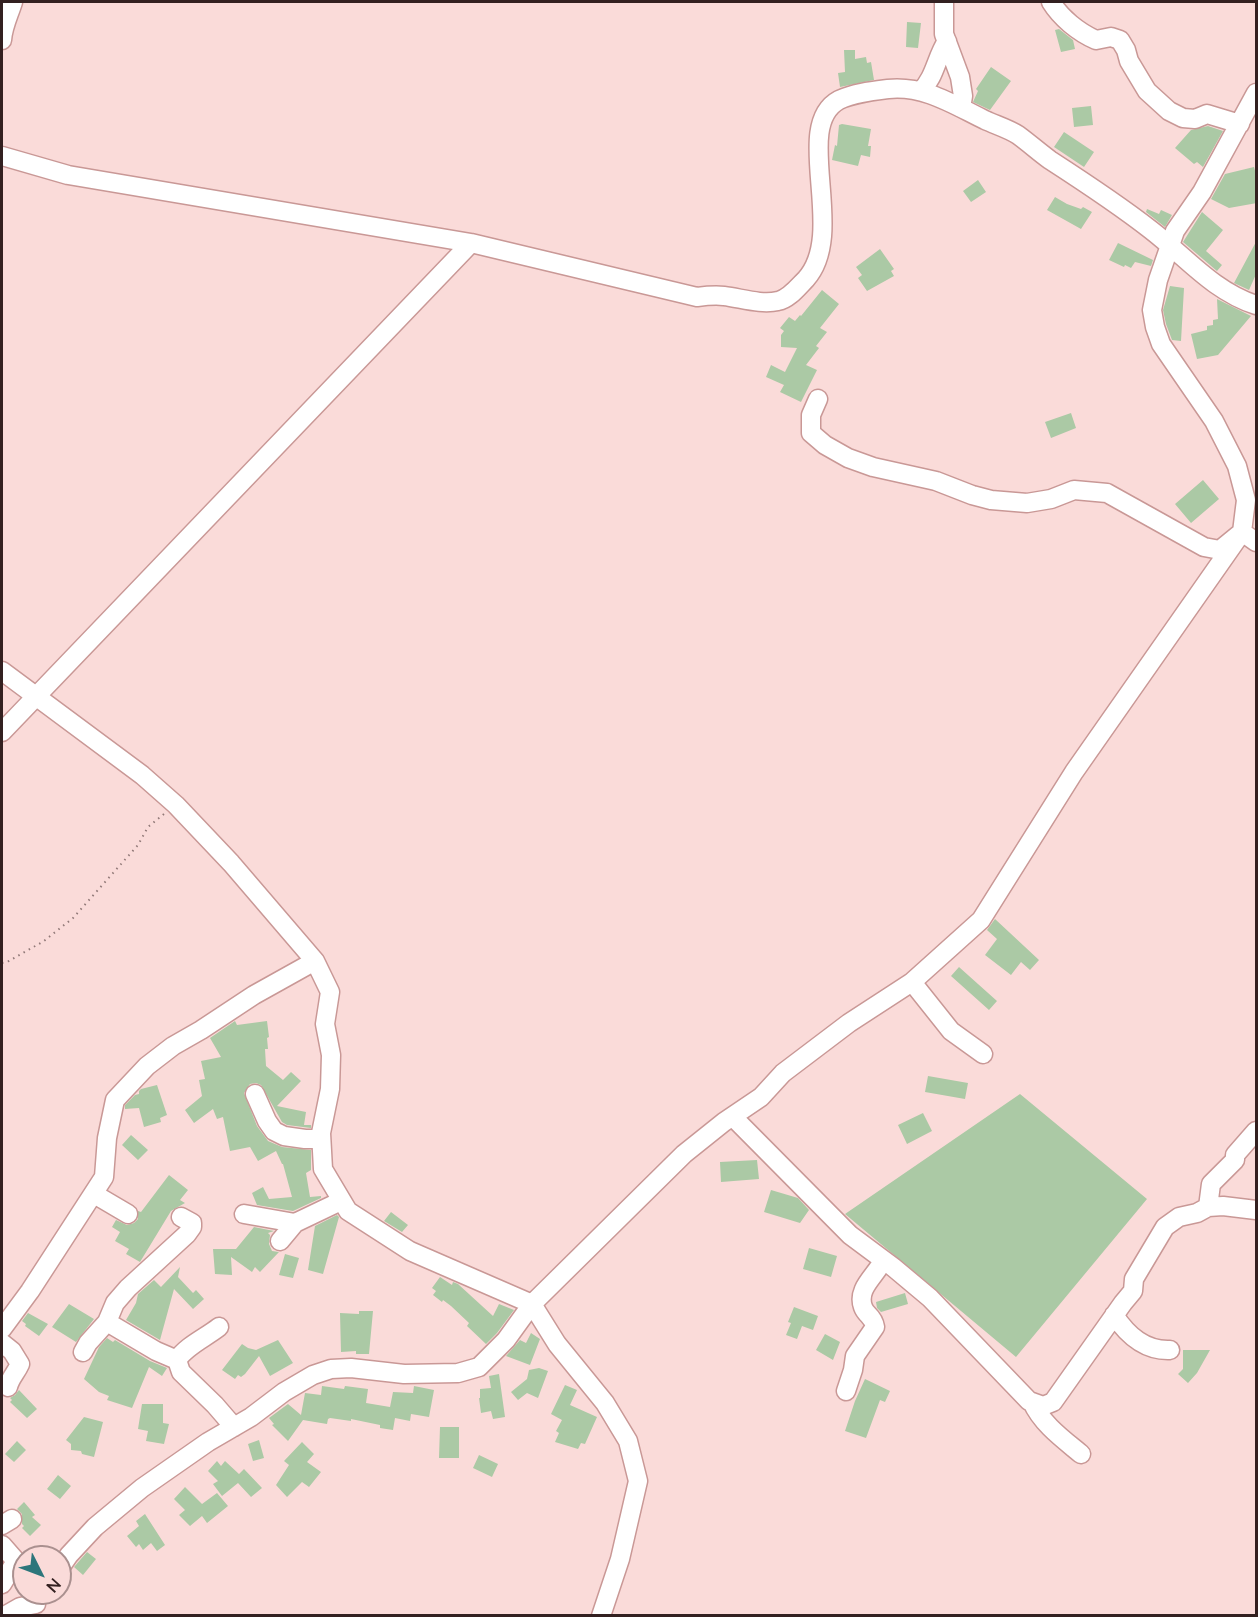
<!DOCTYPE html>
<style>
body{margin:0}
#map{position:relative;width:1258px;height:1617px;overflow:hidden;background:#fadbd9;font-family:Lato,sans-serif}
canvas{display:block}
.frame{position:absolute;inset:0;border:3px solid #332020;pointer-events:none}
.north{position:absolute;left:12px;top:1545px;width:60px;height:60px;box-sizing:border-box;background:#fadbd9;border:2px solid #aa908f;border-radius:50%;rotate:132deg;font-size:16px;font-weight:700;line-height:24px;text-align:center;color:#332020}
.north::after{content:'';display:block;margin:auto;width:21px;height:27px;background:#2d767b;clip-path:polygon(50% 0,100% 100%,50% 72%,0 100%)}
</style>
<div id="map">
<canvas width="1258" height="1617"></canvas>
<div class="frame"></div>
<div class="north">N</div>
</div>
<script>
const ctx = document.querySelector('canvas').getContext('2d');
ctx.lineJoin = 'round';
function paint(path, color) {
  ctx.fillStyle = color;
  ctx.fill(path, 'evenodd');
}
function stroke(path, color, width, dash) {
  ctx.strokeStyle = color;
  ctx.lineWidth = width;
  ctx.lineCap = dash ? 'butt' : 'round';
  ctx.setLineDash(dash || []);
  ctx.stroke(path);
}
const building = new Path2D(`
 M907,22L921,23L918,48L906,47Z
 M1059,29L1073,40L1075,49L1061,52L1055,30Z
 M844,50H855V59L866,57L867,63L871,62L874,80L840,87L838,73L845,72Z
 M991,67L1011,81L990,110L973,102L978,91L976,89Z
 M1091,106L1093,125L1074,127L1072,108Z
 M842,124L871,129L868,146H871L870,157L861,155L858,166L832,160L835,145L837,146L839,125Z
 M1208,126L1223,131L1203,167L1197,162L1194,164L1175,148L1191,130Z
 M1064,132L1094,152L1084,167L1054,147Z
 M1254,167L1257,178V203L1229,208L1211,199L1225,174Z
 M978,180L986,192L971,202L963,191Z
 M1055,197L1067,204L1081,209L1083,207L1092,212L1081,229L1047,210Z
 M1147,209L1159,214L1161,210L1172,215L1165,227L1146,212Z
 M1202,212L1223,230L1206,251L1222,265L1217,271L1183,242Z
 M1257,240V272L1249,290L1234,283Z
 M1118,243L1153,260L1151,266L1135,262L1131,268L1125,265L1124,267L1109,260Z
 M880,249L894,269L891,271L894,276L867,291L858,278L862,275L856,267Z
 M1170,286L1184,288L1181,341L1172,340L1166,324L1163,310Z
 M822,290L839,304L820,328L827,332L816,346L819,348L806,365L817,370L801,402L780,392L784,385L766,377L771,365L785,372L797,348L781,347V335L784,331L780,328L789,317L795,321L800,315L801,316Z
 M1217,299L1251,316L1218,355L1197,359L1191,334L1207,330V326L1213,325V320L1218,319Z
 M1071,413L1076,428L1051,438L1045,422Z
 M1203,480L1219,499L1191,523L1175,504Z
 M995,919L1039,960L1030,970L1021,962L1011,975L985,955L997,939L987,930Z
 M959,967L997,1001L989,1010L951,976Z
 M235,1021L237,1025L267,1021L269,1037L267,1038L268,1049H265L266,1066L283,1080L291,1072L301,1081L277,1106L306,1112L304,1125H311V1128L287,1125L282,1122L261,1085L256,1083L250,1084L244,1093L257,1126L268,1141L282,1147L311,1150V1170L306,1173L310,1197L321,1196V1198L293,1211L257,1205L252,1193L263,1187L269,1199L292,1197L283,1164H282L276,1151L258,1161L250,1147L230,1151L223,1117L217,1119L213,1109L194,1123L185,1110L202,1096L199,1080L205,1079L201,1061L221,1057L210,1038Z
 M928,1076L968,1083L965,1099L925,1092Z
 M157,1085L167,1115L160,1118L161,1122L144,1127L139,1108L125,1109V1105L135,1095L139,1094V1091L141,1089Z
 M1020,1094L1147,1199L1016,1357L845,1214Z
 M923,1113L932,1131L907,1144L898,1125Z
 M131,1135L148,1150L138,1160L122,1145Z
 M757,1160L759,1179L721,1182L720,1162Z
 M169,1175L188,1190L180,1200L185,1203L171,1211L140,1262L126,1254L129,1249L115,1241L120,1232L112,1227L116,1220L127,1225L134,1223L138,1219V1211L141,1212Z
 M771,1190L798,1198L809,1210L800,1223L764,1212Z
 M391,1212L408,1225L402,1232L384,1221Z
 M337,1215L339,1217L323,1274L308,1270L315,1226Z
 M254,1227L274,1231L268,1233L270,1235L269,1244L272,1251L279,1252L260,1272L255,1267L252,1272L231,1257L232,1275L215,1274L213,1249H236Z
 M809,1248L837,1256L831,1277L803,1269Z
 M285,1254L299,1258L293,1278L279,1275Z
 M180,1267L178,1277L193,1293L196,1290L204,1299L193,1309L174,1289L160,1340L126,1320L136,1303L138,1294L154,1280L161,1287Z
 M440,1277L452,1285L453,1282L458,1284L493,1316L499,1304L514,1310L497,1333L486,1344L467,1326L469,1323L451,1306L443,1300L442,1302L433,1295L436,1291L432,1288Z
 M905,1293L908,1304L881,1312L877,1308L876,1302Z
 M69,1304L94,1319L76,1342L52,1327Z
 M794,1307L818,1316L813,1330L802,1326L797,1339L786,1335L791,1323L788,1322Z
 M359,1311H373L369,1354H356V1351L341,1352L340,1313L359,1314Z
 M28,1313L48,1324L39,1336L25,1326L26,1324L22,1321Z
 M531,1333L540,1339L530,1365L506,1356L520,1340L526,1343Z
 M825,1334L840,1342L833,1360L816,1350Z
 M107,1338L113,1342L115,1340L150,1361L167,1368L162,1376L149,1367L132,1408L107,1400L109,1396L99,1392L84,1379L99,1347Z
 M278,1340L293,1363L270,1376L259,1356L245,1374L241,1377L238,1375L235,1379L222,1370L242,1344L248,1348L256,1350Z
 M1183,1350H1210L1197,1373L1188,1383L1178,1374L1183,1369Z
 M539,1368L548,1371L538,1398L527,1393L518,1400L511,1392L527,1379L529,1370Z
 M499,1374L505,1417L493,1419L491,1411L481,1413L479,1398H480V1389L491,1388L489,1376Z
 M865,1379L890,1391L885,1402L880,1400L866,1438L845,1431L855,1401Z
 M565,1385L577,1390L570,1405L597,1417L585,1444L581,1443L578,1449L555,1442L559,1433L556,1431L562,1420L551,1414Z
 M322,1386L344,1389L345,1386L368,1389L366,1403L390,1407L393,1392L413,1393L414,1386L434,1390L429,1417L411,1414L410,1421L395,1418L393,1430L380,1428V1425L351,1419V1421L330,1418L328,1419L327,1424L303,1420L288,1441L272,1425L274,1424L269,1418L288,1404L301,1415L305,1393L321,1395Z
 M19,1390L37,1409L27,1418L10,1402L12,1400L10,1398L15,1395Z
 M142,1404H163V1423L169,1424L164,1444L146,1441L148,1431L138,1429Z
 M84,1417L103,1422L94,1457L82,1454L81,1451L71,1450V1444L66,1440Z
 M440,1427H459V1458H439Z
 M259,1440L264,1458L253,1461L248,1444Z
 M17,1441L26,1450L14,1462L5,1454Z
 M302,1442L314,1454L307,1462L321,1472L309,1487L302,1482L287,1497L276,1485L289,1465L284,1461Z
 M479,1455L498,1464L492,1477L473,1468Z
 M217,1461L221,1466L225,1461L239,1474L244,1469L262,1488L251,1497L238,1483L222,1496L213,1484L218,1481L208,1471Z
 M58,1475L71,1486L60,1499L47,1489Z
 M185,1487L202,1504L217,1493L228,1506L207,1523L202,1516L190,1526L179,1515L185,1510L174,1499Z
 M24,1502L35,1515L32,1517L41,1525L30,1536L22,1528L24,1526L22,1524V1514L17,1509Z
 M145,1514L165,1545L157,1551L151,1543L143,1550L139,1544L136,1547L127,1536L139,1526L136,1521Z
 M87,1552L96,1559L83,1575L74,1567Z`);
const path = new Path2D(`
 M2,963L9,961L44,941L73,918L138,845L148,827L164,814`);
const minor = new Path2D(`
 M944,2V34L960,77L963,96L961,108
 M1051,2C1061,18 1078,32 1096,40L1111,37L1120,40L1126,50L1129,61L1147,91L1169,111L1183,118L1195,119L1207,114L1240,124
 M2,40C3,26 9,15 13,2
 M921,91C935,77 936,58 947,41
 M2,156L68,175L471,243L697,297C705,296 715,295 724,296C741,298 761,305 778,301C789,299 798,287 806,279C848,232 791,126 839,100C854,93 872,91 888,89C924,85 954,105 985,120C996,125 1009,129 1018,135C1029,143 1039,152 1050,160C1084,182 1119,205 1151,230C1186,257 1213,291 1256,305
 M818,399L811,415V433L825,445L848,458L873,467L936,481L972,495L991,500L1027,503L1051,499L1074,490L1107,493L1204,547L1220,550L1242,532L1256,542
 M2,671L142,775L176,805L231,863L315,961L330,992L325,1024L331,1055L330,1089L321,1133L323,1169L348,1211L410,1251L532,1304L557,1344L605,1403L628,1441L638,1481L620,1559L601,1616
 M2,732L471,243
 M912,982L951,1031L983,1054
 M255,1094L267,1121L274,1131L284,1136L305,1139H321
 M733,1117L850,1235L893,1267L930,1298L1029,1401L1043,1406L1053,1402L1123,1303L1133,1291L1134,1279L1165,1227L1179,1217L1197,1213L1208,1207L1211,1184L1235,1160V1155L1256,1131
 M94,1194L128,1214
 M1208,1207L1223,1206L1256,1210
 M244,1214L295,1223
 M280,1241L295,1223L341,1201
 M1114,1315C1128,1336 1145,1351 1170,1350
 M107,1322L156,1351L177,1360
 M219,1327C205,1338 186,1346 177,1360L181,1372L215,1405L234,1427
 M2,1329L30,1291L104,1177L107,1138L115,1100L147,1066L173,1046L201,1030L254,995L315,961
 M2,1343L12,1351L20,1364C16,1373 10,1378 8,1387
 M83,1352L88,1343L107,1322L115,1303L128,1288L187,1234L192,1227V1223L181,1217
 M846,1391L853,1370L855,1356L875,1327C873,1315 866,1316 863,1307C856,1288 877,1275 883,1260
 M1032,1402C1042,1424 1063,1439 1081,1454
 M2,1525L12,1519
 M2,1545L16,1561L24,1575
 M60,1568L69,1555L95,1527L142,1488L208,1442L251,1417L284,1392L313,1375L331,1369L351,1368L404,1374L458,1373L479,1367L506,1340L532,1304L684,1154L724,1122L761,1097L783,1073L849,1023L912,982L981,920L1074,772L1242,532L1246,500L1237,466L1214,421L1161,344L1155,327L1152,310L1158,280L1175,231L1202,192L1256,93
 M2,1584L16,1561
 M6,1615L20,1607L36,1604L32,1593`);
paint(building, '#abc9a5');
stroke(minor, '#c99896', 21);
stroke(path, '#917978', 2, [1.5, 4.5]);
stroke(minor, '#fff', 18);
</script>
